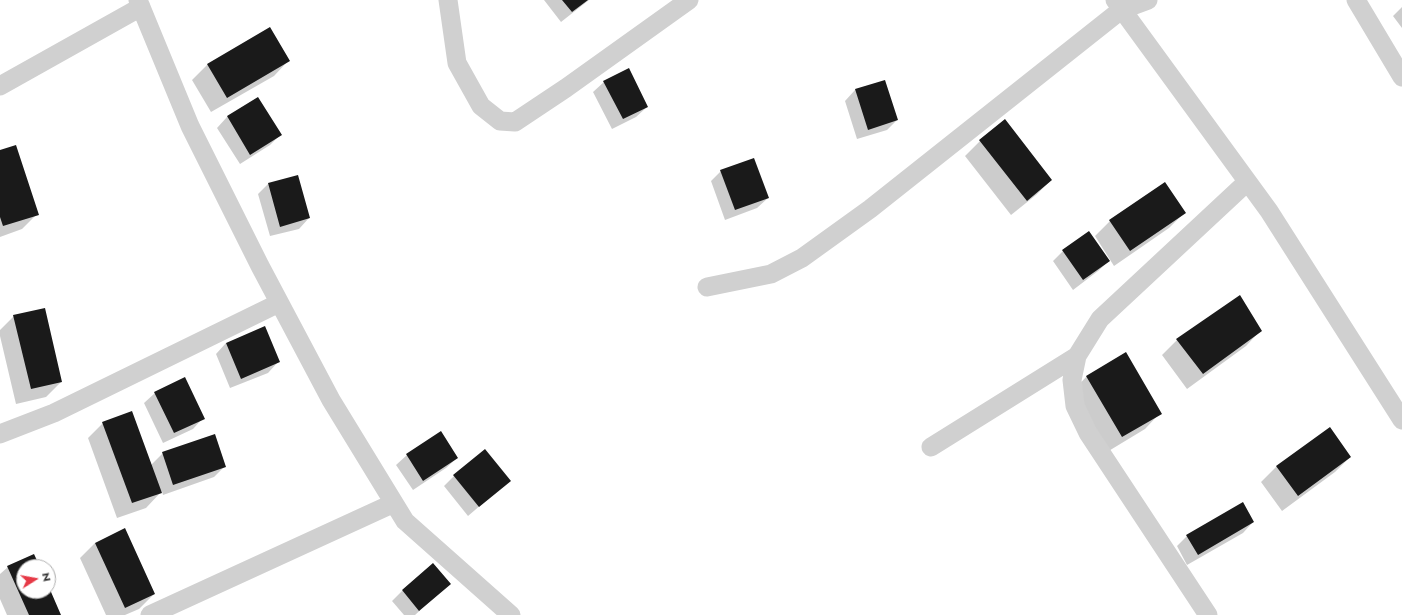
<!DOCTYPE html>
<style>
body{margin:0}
#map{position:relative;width:1402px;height:615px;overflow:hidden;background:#fff;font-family:Jost,sans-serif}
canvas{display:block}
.north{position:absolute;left:16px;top:559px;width:40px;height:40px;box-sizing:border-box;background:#fff;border:1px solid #adadad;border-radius:50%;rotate:79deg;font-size:11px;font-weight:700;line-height:16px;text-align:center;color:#333}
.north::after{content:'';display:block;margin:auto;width:14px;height:18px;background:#e63946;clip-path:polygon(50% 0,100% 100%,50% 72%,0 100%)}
</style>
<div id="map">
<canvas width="1402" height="615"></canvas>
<div class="north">N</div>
</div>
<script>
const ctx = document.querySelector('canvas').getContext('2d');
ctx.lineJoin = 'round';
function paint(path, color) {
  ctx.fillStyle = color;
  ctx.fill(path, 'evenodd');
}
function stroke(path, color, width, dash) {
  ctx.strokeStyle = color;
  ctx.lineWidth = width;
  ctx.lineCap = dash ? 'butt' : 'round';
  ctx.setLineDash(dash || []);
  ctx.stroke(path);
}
const shadow = new Path2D(`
 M544,0H589L561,22Z
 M1402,7V28L1393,16Z
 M270,28L289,60L274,76L211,112L192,80L207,65Z
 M884,81L897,120L887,130L857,139L845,101L855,90Z
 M604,82L647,107L636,117L612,129L593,92Z
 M257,98L280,135L270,145L240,164L217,128L227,117Z
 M980,141L1051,180L1036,195L1011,215L965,156Z
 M0,151L37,214L22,229L0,237Z
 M721,171L768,198L757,208L725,220L711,181Z
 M268,184L309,218L299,229L270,236L258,194Z
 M1184,213L1169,228L1114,266L1095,236L1110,221Z
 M1063,251L1109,261L1098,271L1073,290L1053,261Z
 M14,316L61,382L46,397L16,404L0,336V330Z
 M1261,330L1246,346L1187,389L1162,355L1177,340Z
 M226,343L278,362L268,373L230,388L216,354Z
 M1087,376L1160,413L1145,429L1107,452L1072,392Z
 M155,393L203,418L193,429L163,443L144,403Z
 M103,423L151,465L163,453L225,466L214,477L163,495L162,491L146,508L117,518L88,438Z
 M1330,428L1350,457L1335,472L1282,511L1261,482L1276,467Z
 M407,455L457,458L446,468L413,490L396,465Z
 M454,476L509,481L468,516L444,486Z
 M1253,522L1243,533L1187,565L1177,546L1187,536Z
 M95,543L154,594L139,609L125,615H106L80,558Z
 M8,567H39H24V591H48V588L60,615H7L0,599V574Z
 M449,584L415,615H404L392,601L402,591Z`);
const building = new Path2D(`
 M562,0H588L572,12Z
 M270,27L290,61L227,98L207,64Z
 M629,68L648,107L623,119L603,81Z
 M885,80L898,120L868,130L855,89Z
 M258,97L282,135L250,155L227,116Z
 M1005,119L1052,180L1027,201L979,140Z
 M16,145L39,215L3,226L0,217V150Z
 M754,158L769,198L735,210L720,170Z
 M298,175L310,218L280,227L268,183Z
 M1165,182L1186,213L1130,251L1109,220Z
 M1089,231L1110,261L1083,280L1062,250Z
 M1240,295L1262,331L1203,374L1176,339Z
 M45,308L62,382L31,389L13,315Z
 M265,326L280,362L241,379L226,343Z
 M1126,352L1162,414L1122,437L1086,376Z
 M185,377L205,419L174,433L154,392Z
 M132,411L162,493L132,503L102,422Z
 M1330,427L1351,457L1298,496L1276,466Z
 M441,431L458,458L423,481L406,454Z
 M215,434L226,467L173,485L162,452Z
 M485,449L511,481L479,507L453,475Z
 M1243,502L1254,522L1198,555L1186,535Z
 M125,528L155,594L125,608L95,543Z
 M34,554L40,567H24V591H48V585L61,615H29L7,566Z
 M433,563L451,584L419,611L402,590Z`);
const street = new Path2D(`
 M138,0L190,126L260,266L331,400L405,521L511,615
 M448,0L457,63L481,106L500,121L515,122L566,88L689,0
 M1115,0L1269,211L1402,420
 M1356,0L1402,77
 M0,86L141,7
 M707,287L771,274L802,258L870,209L1121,10L1148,0
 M0,434L54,413L279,303
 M931,447L1077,356
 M150,615L394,503
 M1208,615L1088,433L1075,406L1072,380L1077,356L1100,319L1247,182`);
paint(shadow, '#0003');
paint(building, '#1a1a1a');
stroke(street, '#d0d0d0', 19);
</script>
